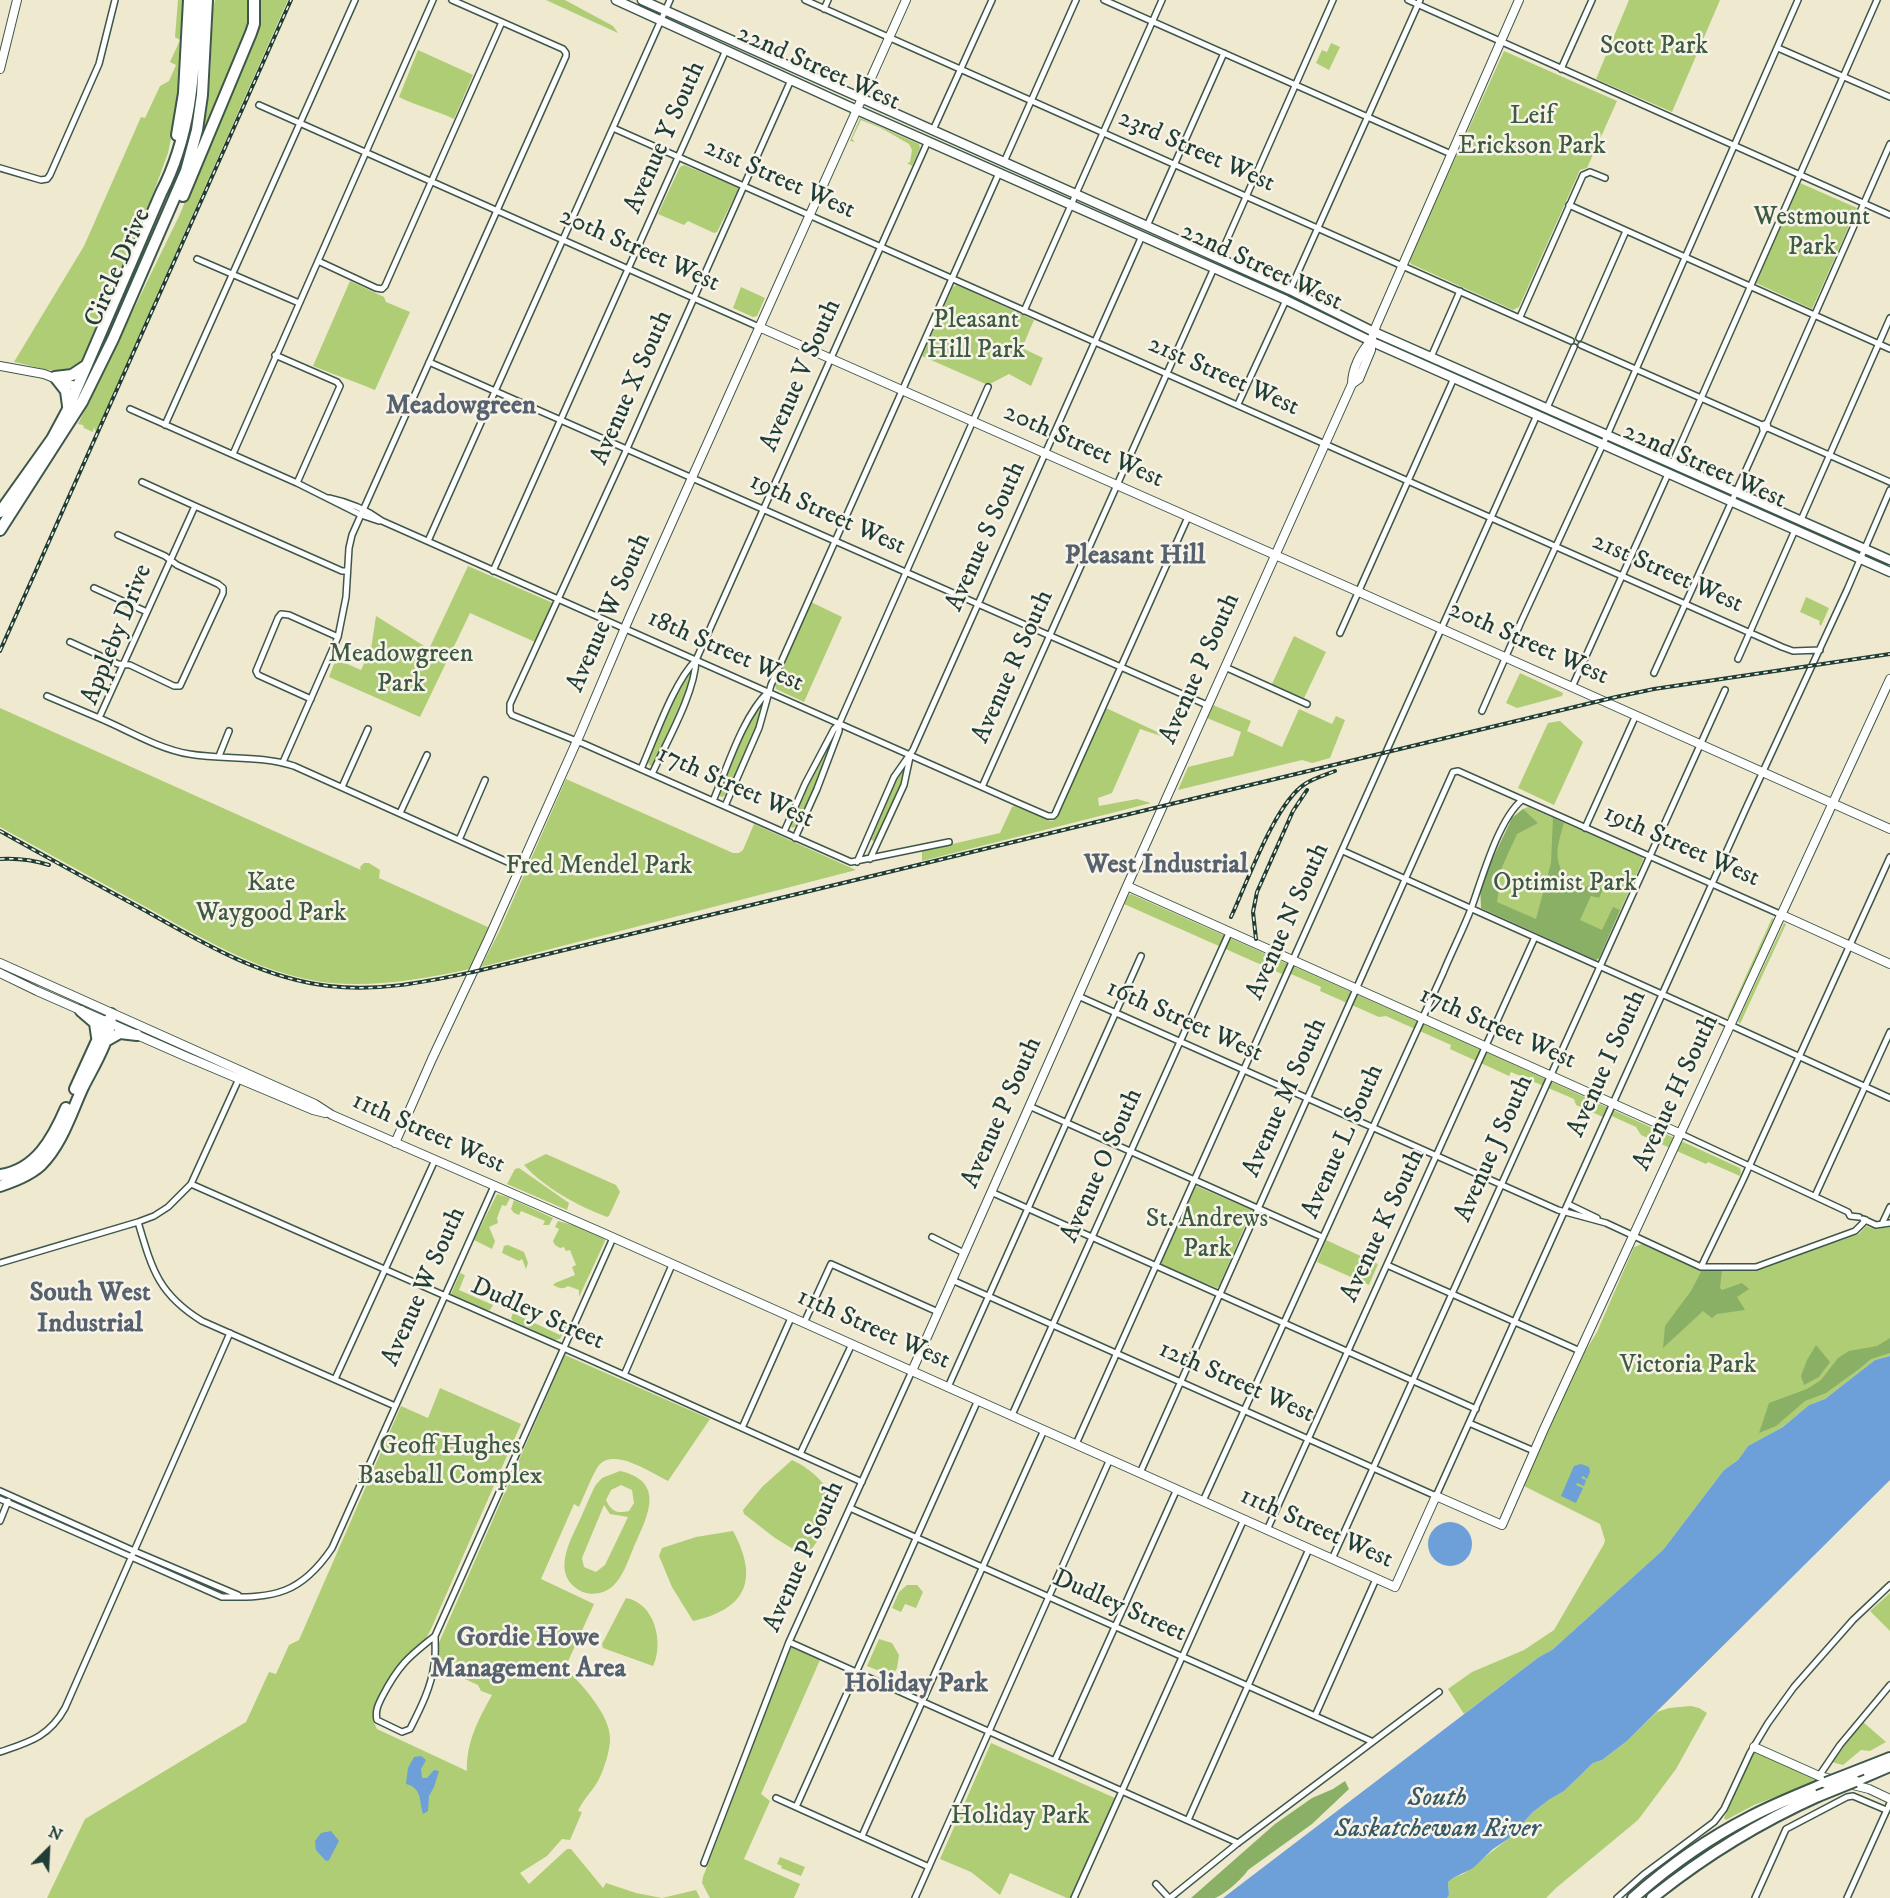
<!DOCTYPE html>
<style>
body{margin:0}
#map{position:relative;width:1890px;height:1898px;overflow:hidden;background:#efe9d0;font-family:"IM FELL DW Pica",serif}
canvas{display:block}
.north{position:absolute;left:18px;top:1820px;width:60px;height:60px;-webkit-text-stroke:4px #f7f3e8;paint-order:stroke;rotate:24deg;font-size:16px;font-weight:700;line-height:24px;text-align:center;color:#1f3d34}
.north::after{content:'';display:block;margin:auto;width:21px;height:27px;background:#1f3d34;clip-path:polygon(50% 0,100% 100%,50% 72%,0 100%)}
</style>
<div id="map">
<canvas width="1890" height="1898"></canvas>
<div class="north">N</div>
</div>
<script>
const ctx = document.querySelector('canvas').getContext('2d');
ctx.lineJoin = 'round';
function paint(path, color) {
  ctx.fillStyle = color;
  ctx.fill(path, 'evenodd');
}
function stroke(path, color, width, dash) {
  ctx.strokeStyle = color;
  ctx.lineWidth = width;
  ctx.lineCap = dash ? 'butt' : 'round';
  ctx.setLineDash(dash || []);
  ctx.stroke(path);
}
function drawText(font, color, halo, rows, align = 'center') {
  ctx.font = font + ' "IM FELL DW Pica",serif';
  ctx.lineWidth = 5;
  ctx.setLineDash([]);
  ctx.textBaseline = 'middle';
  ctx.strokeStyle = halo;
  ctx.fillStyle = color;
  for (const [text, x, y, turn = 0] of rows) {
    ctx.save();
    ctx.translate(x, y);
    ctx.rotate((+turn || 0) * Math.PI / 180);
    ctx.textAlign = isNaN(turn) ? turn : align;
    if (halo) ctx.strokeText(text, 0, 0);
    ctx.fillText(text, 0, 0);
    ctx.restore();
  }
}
const green = new Path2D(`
 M178,0H185L183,8L184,31L180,94L168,153L150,202L79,366C64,378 31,365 14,362L84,246L141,117L145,118L160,86L169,81L176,65L170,62L180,40L175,37Z
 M215,0H250L249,22L244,40L210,117L203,129L210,77L213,8Z
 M259,0H288L96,432L94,427L93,432L84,428L83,425L78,424L180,214L257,25Z
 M546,0H565L613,26L618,33Z
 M1629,0H1720L1672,112L1596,79Z
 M1331,43L1340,47L1329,70L1316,63L1322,50L1327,52Z
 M418,50L473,75L454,119C435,110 417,106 399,97Z
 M1504,51L1617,101L1587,168L1580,170L1519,307L1513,310L1411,264L1409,260Z
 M860,118L919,144L920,148L912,166L907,163L910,162L912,150L909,144L881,128L861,120L852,139L855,142L850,141Z
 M684,165L739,188L717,232L714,233L688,221L684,225L658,214L680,167Z
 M1800,183L1857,208L1812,309L1756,283Z
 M350,281L384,297L386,302L410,312L375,390C354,381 334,375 313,366Z
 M957,285L1034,320L1022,348L1043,358L1031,386L1009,374L988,385L922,356L953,287Z
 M741,287L765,298L757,316L753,317L733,308Z
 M468,566L553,603L535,642L470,613L420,717L329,677L336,659L361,670L371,649L376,616L429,649Z
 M1806,597L1829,608L1821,626L1819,624L1820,621L1800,612Z
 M811,602L842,617L804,702L776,689L775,685Z
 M1294,636L1326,652L1304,698L1272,684Z
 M692,667L693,669L685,694L654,764L650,766L647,761L676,694Z
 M1520,673L1563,693L1562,696L1517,708L1506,703Z
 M763,700L765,701L756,728L726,795L722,797L720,796L719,792L748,726Z
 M1213,705L1251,721L1247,731L1282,747L1299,709L1332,724L1336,716L1345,720L1330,758L1312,763L1302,760L1178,790L1188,767L1233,756L1241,732L1207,718Z
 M0,708L361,870L360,867L364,863H369L380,870L379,878L490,928L470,969C424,979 378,987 331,983C266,976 211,943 155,912C103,884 52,855 0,827Z
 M1106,708L1164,735V737L1140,729L1112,793L1098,798L1099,806L1137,799L1151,803L922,861V851L1000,833L1012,807L1014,806L1051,821L1055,820Z
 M1560,721L1583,742L1554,805L1518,788L1548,723Z
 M836,730L815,788L797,826L792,828L790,824L807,785Z
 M905,765L902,784L877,840L873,841L870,839V837L895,781Z
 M566,779L733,853H739L743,850L754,824L856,870L481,967L499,932Z
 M1528,807L1642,857L1643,860L1599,958L1596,960L1481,908L1512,818L1523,809Z
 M1131,894L1495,1056L1740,1168L1741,1172L1740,1176L1708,1162L1706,1164L1641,1135L1636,1127L1605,1113L1603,1117L1576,1105L1574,1099L1511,1072L1509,1076L1450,1049L1451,1045L1386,1016L1379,1017L1320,991L1321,987L1284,971L1282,974L1124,904L1129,895Z
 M1772,918L1774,919V921L1730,1016L1727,1018Z
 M1784,923L1786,924L1740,1024L1738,1021Z
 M546,1154L616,1185L620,1192L609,1216L607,1217C578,1206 545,1188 524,1165Z
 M519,1168L569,1203L567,1210L507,1184L515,1169Z
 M1196,1186L1252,1210L1219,1286L1217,1288L1164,1266L1161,1263Z
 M497,1194L510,1198L506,1206L502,1205L497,1218L498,1223L489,1227L495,1241L492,1249L474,1240Z
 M514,1200L553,1218L549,1225H543L545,1221L521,1211L519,1215L514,1213L511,1209Z
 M558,1221L603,1233L605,1241L579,1297V1290L568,1286C562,1290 559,1288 553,1285L555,1283L575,1275L572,1267L576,1265L570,1250L566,1251L564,1247L560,1248L555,1245L553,1241L559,1229L555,1227Z
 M1866,1226L1875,1229L1890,1227V1356L1875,1360L1825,1399L1809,1405L1783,1427L1748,1446L1738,1460L1724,1470L1663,1550L1552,1650L1539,1657L1464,1714L1448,1689L1472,1672L1524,1650L1554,1630L1604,1544L1605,1540L1600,1524L1522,1485L1583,1355L1597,1332L1634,1247L1642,1244L1702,1270L1743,1271L1758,1269L1859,1234Z
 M1326,1240L1378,1264L1369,1285L1317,1262Z
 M508,1245L524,1252L528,1263L526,1269L522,1259L519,1261L502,1253L504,1246Z
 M460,1273L465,1275L459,1290L493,1305L490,1310H487L451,1294Z
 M513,1313L560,1335L566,1322L568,1323L560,1339L555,1340L513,1321L511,1318Z
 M565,1355L710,1419L668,1481C651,1473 611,1445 597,1468C590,1480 585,1494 579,1507L574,1504L541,1579L594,1604L565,1668C581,1683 611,1716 610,1739C610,1751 604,1769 599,1779C593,1791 583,1799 578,1811L582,1812L570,1840L562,1839L547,1856L520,1873L529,1884L567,1849H571L603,1888L606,1883L636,1893L662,1898L696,1890L700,1898H47L85,1819L246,1722L269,1672L276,1674L289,1645L299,1640L401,1406L428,1418L440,1388L521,1424L431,1629L423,1644L407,1656L393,1672L373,1713V1721L377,1729L467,1771C466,1743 478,1720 492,1695L481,1691L478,1685L436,1666L438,1645Z
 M792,1460C803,1465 811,1471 819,1479C846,1506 824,1532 806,1557L775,1538L744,1514L743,1510L762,1487Z
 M620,1471C668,1482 646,1519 633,1549C628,1561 623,1576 614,1585C606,1593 593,1596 583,1592C552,1578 567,1546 578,1524C584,1511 589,1498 595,1486L602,1478ZM621,1485L632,1490L634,1503L629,1511C617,1514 611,1511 606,1500L611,1490ZM604,1505L610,1514L628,1517L605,1565L596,1572L584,1567L582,1558Z
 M733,1531C759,1579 747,1609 693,1621L672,1587L659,1556L662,1548L696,1537Z
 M907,1585H917L923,1592L916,1608L905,1604L901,1612L892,1608L899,1592Z
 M1890,1593V1631L1870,1611Z
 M626,1598C655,1603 664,1643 653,1666L603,1648L602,1644Z
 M879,1639L892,1643L899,1655L897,1668L892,1676L867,1666Z
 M791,1647L820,1660L761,1794L770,1801L744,1859L800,1884L794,1898H710L702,1883L703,1877Z
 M1691,1706L1699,1708L1707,1713L1676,1769L1638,1820L1556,1888L1546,1898H1447L1449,1895L1448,1882L1453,1878L1463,1874L1508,1839L1533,1812L1550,1799L1564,1791L1593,1763L1602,1760L1627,1741L1657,1712L1669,1708Z
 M1863,1722L1886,1742L1870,1751L1861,1750L1843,1765L1832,1762Z
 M991,1743L1115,1798L1071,1898H1067L1010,1873L1000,1895L971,1872L940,1859Z
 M1755,1750L1823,1779L1754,1805L1726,1820L1724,1818Z
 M780,1857L805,1867L801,1876L781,1868L782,1866L777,1864Z`);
const forest = new Path2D(`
 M1523,809L1538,823L1517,834L1502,867L1497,902L1536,919L1551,863L1553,818L1564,823C1553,859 1556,860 1572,893L1592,884L1603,889L1599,898L1591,896L1580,920L1602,930L1613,907L1620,910L1599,958L1596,960L1481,908L1480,885L1512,818Z
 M1702,1270H1722L1720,1288L1722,1290L1742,1283L1749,1289L1737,1297L1745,1310L1717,1314L1712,1318L1703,1311L1663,1348L1665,1326L1691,1291Z
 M1890,1338V1353L1871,1359L1859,1369L1826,1393L1805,1401L1776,1426L1759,1433L1769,1403L1807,1389L1821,1380L1838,1358L1849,1351L1877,1346Z
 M1816,1345L1830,1362L1819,1377L1804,1385L1801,1376L1807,1360Z
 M1345,1781L1349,1789L1312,1824L1248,1870C1243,1878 1224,1895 1215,1898C1208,1898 1198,1898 1191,1898L1275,1824L1312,1798L1333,1789Z`);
const water = new Path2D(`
 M1890,1356V1480L1627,1741L1602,1760L1593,1763L1564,1791L1550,1799L1533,1812L1508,1839L1493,1849L1473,1868L1453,1878L1448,1882L1449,1895L1447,1898H1223L1539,1657L1552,1650L1663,1550L1724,1470L1738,1460L1748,1446L1783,1427L1809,1405L1825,1399L1875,1360Z
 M1581,1464L1589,1467L1590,1472L1587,1479L1583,1476L1581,1478L1586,1480L1584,1486L1577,1483L1576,1485L1583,1488L1576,1503L1561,1496L1574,1466Z
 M1428 1544a22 22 0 1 1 44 0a22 22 0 1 1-44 0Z
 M421,1756L426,1760L421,1769L422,1778H427L434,1770L439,1771L434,1787L429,1796L428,1811L423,1814C419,1800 422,1788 406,1784L408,1768L414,1757Z
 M331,1831L339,1841L329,1860L326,1861L316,1850L315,1841L321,1833Z`);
const street = new Path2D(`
 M805,0L1571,341
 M1104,0L1451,154
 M1408,0L1890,215
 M824,9L828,0
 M1778,48L1890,97
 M1561,69L1592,0
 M791,80L625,453L510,704V712L512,715L584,744L851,862L949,842
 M259,105L759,327
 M613,128L1782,647L1793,651L1820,650
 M933,130L992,0
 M1004,162L1076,0
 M0,168L41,180L47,179L50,175L99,64L115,0
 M1569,205L1890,349
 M1147,226L1224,53
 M1219,258L1333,0
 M197,259L299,303
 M318,261L376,288L382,289L385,286L502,22
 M1290,290L1420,0
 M1024,311L1162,0
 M1520,317L1583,175L1590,172L1605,178
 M1579,338L1626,231
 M1581,345L1762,425L1767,423L1768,428L1763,430L1762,425
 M275,355L337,382L340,386L297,483
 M1431,357L1460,291
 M429,362L1207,705
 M1238,404L1286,300
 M1547,408L1574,347
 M130,409L297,483L361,515L379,521
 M1767,423L1890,144
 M165,425L355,0
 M1768,428L1890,482
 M233,454L433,0
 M1672,464L1877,0
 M142,482L195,506
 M329,498C348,502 367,510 382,521L1018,803L1048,816H1053L1055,814L1188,517
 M1801,520L1890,318
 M428,541L670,0
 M347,571H342L195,506L99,718C128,730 158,749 189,754C225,760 260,755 294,766L521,868
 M493,571L726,50
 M94,588L147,612
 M1340,633L1454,378
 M70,642L118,664L130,665L174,686H180L223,593V588L218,584L177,565L165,556L118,535
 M1738,659L1795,530
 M1225,667L1307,704
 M1654,673L1764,430
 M1572,687L1668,474
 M47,696L99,718
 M311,699L258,675L256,671L278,618L281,614L289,615L338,637
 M1482,711L1521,622L1609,431L1798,0
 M219,756L229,731
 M283,762L338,637L346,597L349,548L352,535L566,56V53L563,49L452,0
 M641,769C655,738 673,683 696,660L928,141
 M652,774C666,743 695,693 696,660
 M342,787L368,729
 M982,787L1214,268
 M713,801C727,768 743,716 768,692
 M725,806L759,728L771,685L999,173
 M400,813L427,755
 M1585,828L1636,715
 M784,832L805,784L834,729L839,724
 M795,838L817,789L839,731V724L988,387
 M459,840L485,780
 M1343,851L1695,1009L1890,1098
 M870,859L904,785L910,757
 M857,862L894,777L913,750L1142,236
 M1078,996L1558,1210L1606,1223L1701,1267H1756L1855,1231L1866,1220
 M1029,1106L1322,1237
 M1681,1134L1848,1212L1850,1216L1859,1217
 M191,1184L593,1361L862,1482
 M991,1192L1476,1409
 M1815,1196L1890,1032
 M1568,1204L1597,1218
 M1863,1219L1876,1225L1890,1223
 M138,1222C152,1269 158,1294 202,1321L395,1406
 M1882,1224L1890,1207
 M932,1237L964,1253
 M0,1263L138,1222L154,1216L168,1207L191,1184L242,1072
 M1387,1265L1580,1351
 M1701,1267L1743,1180L1890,857
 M952,1280L1436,1496L1747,806L1847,590L1890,490
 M804,1323L831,1264L938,1312
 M624,1375L672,1265
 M335,1379L435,1160
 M948,1387L1141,956
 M1012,1415L1229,933
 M1469,1423L1534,1451
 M742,1428L791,1318
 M1076,1444L1537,415
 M800,1454L852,1344
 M1140,1473L1453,772L1458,771L1782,915
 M0,1491L134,1551L238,1595
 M0,1499L222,1597C275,1598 301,1594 332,1548L494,1186
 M1203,1501L1443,973C1452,951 1463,930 1471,909C1482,879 1498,820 1522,800
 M850,1508L1371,1741
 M0,1521L8,1501
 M1267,1530L1535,937
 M1332,1559L1725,690
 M435,1636C435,1646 436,1656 434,1665C431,1688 420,1709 410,1729L402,1732L377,1720C375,1711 378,1705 382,1697C398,1666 408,1657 435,1636L613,1238
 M789,1642L1238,1843
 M1315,1716L1376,1579
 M0,1752C29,1742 49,1737 65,1708L230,1333
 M1055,1760L1177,1489
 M1819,1776L1840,1745L1890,1685
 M776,1798L929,1867
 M796,1807L978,1400
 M1188,1820L1309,1549
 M862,1836L1044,1430
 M704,1863L789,1642L912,1371
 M1156,1884L1169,1898
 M915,1898L1110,1459
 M1074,1898L1244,1519
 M1170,1898L1238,1843L1439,1692
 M1617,1898L1643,1875L1714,1822L1724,1809L1750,1753L1768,1723L1794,1687L1853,1620L1890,1585
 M1755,1898L1786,1829L1847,1797L1853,1796L1886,1810
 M1847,1898L1890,1803`);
const secondary = new Path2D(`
 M0,69L17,0
 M759,327L1359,592L1890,829
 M0,366L44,374L77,387
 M1352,384L1359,379L1371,350V341L1376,326L1519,0
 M1127,886L1681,1134
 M1782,915L1890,964
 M0,963L315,1104L332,1115L603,1233L1395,1587L1436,1496L1502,1525L1544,1429L1890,679
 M0,973L37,991L187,1057L313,1110L325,1113
 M395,1143L432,1059L488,940L580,734L630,616L906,0
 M912,1371L1127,886L1352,384C1352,370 1360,352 1371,341
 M1754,1747L1819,1776L1835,1780
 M1849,1784L1869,1789L1890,1799`);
const primary = new Path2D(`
 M616,0L848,106L1286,300L1377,344L1890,572
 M642,0L1290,290L1374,332L1890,560`);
const highway = new Path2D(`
 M177,135L184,93L189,0
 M183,196L251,33L254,24V0
 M55,377L72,375L87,365
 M55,377L66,391L68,406
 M0,512L52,439L67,411L161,193C193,131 194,68 198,0
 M0,530L82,402L113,339L186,171L197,130L202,95L207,0
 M81,1011L95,1023L97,1037
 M104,1042L120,1033L137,1035
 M75,1089L106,1021
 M0,1175C36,1170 53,1138 66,1108
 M0,1186C14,1181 30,1175 41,1165C62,1144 71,1113 83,1087C94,1065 111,1039 111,1014
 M1862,1769L1890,1758
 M1855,1781L1890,1766
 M1633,1898C1669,1866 1707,1839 1750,1817C1774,1804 1801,1794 1826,1783
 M1652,1898C1703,1857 1758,1823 1818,1796`);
const rail = new Path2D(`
 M0,651L291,0
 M0,831C48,858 96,884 144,910C203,943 261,978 329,986C378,992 425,982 473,972L1616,697L1654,689L1890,654
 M0,859C17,858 33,860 49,865
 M1231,917C1247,883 1275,803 1305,784C1314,778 1325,775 1335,771
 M1256,939L1253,912L1257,892L1293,811L1307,790`);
const highwayBridge = new Path2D(`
 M1826,1783L1862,1769
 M1818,1796L1855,1781`);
const parkNames = [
 ["Scott Park",1654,48],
 ["Leif",1532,118],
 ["Erickson Park",1532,148],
 ["Westmount",1812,219],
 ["Park",1812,249],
 ["Pleasant",976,322],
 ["Hill Park",976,352],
 ["Meadowgreen",401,656],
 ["Park",401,686],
 ["Fred Mendel Park",599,868],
 ["Kate",271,885],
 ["Waygood Park",271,915],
 ["Optimist Park",1565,885],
 ["St. Andrews",1207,1221],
 ["Park",1207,1251],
 ["Victoria Park",1688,1367],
 ["Geoff Hughes",450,1448],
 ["Baseball Complex",450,1478],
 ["Holiday Park",1020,1818]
];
const streetNames = [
 ["22nd Street West",818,69,24],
 ["Avenue Y South",666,138,-66],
 ["23rd Street West",1196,152,24],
 ["21st Street West",779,180,24],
 ["20th Street West",639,251,24],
 ["Circle Drive",119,268,-66],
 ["22nd Street West",1261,268,25],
 ["Avenue V South",802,376,-66],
 ["21st Street West",1223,377,24],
 ["Avenue X South",633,388,-66],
 ["20th Street West",1083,447,24],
 ["22nd Street West",1704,467,24],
 ["19th Street West",827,515,24],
 ["Avenue S South",987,537,-66],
 ["21st Street West",1667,574,24],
 ["Avenue W South",610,613,-66],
 ["Appleby Drive",118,635,-68],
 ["20th Street West",1528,644,24],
 ["18th Street West",725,652,24],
 ["Avenue R South",1014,667,-66],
 ["Avenue P South",1201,669,-66],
 ["17th Street West",735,788,24],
 ["19th Street West",1681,847,24],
 ["Avenue N South",1289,922,-66],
 ["16th Street West",1184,1022,24],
 ["17th Street West",1497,1029,24],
 ["Avenue I South",1608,1064,-66],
 ["Avenue H South",1677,1093,-65],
 ["Avenue M South",1286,1098,-66],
 ["Avenue P South",1003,1113,-66],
 ["11th Street West",428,1134,24],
 ["Avenue L South",1344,1142,-66],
 ["Avenue J South",1495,1149,-66],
 ["Avenue O South",1103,1166,-66],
 ["Avenue K South",1384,1226,-65],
 ["Avenue W South",425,1287,-66],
 ["Dudley Street",537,1315,24],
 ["11th Street West",873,1330,24],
 ["12th Street West",1236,1383,24],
 ["11th Street West",1316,1529,24],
 ["Avenue P South",805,1557,-66],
 ["Dudley Street",1119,1607,24]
];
const neighbourhoodNames = [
 ["Meadowgreen",461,407],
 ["Pleasant Hill",1135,557],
 ["West Industrial",1166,866],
 ["South West",90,1294],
 ["Industrial",90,1325],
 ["Gordie Howe",528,1639],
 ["Management Area",528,1670],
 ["Holiday Park",916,1685]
];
const waterNames = [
 ["South",1437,1799],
 ["Saskatchewan River",1437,1830]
];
paint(green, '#aecd75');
paint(forest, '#8ab066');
paint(water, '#6d9fd8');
stroke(street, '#3e574b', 8);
stroke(secondary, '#3e574b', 10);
stroke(primary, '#3e574b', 11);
stroke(highway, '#3e574b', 14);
stroke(street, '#fff', 5);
stroke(secondary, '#fff', 8);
stroke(primary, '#fff', 8);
stroke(highway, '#fff', 10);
stroke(rail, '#1f3d34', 4);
stroke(rail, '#f7f3e8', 1.5, [4.5]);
stroke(highwayBridge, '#3e574b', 14, []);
stroke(highwayBridge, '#fff', 10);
drawText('26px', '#3c5a41', '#f7f3e8', parkNames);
drawText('26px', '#1f3d34', '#f7f3e8', streetNames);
drawText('bold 27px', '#56616e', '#f7f3e8', neighbourhoodNames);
drawText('italic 27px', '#365a65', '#f7f3e8', waterNames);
</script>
